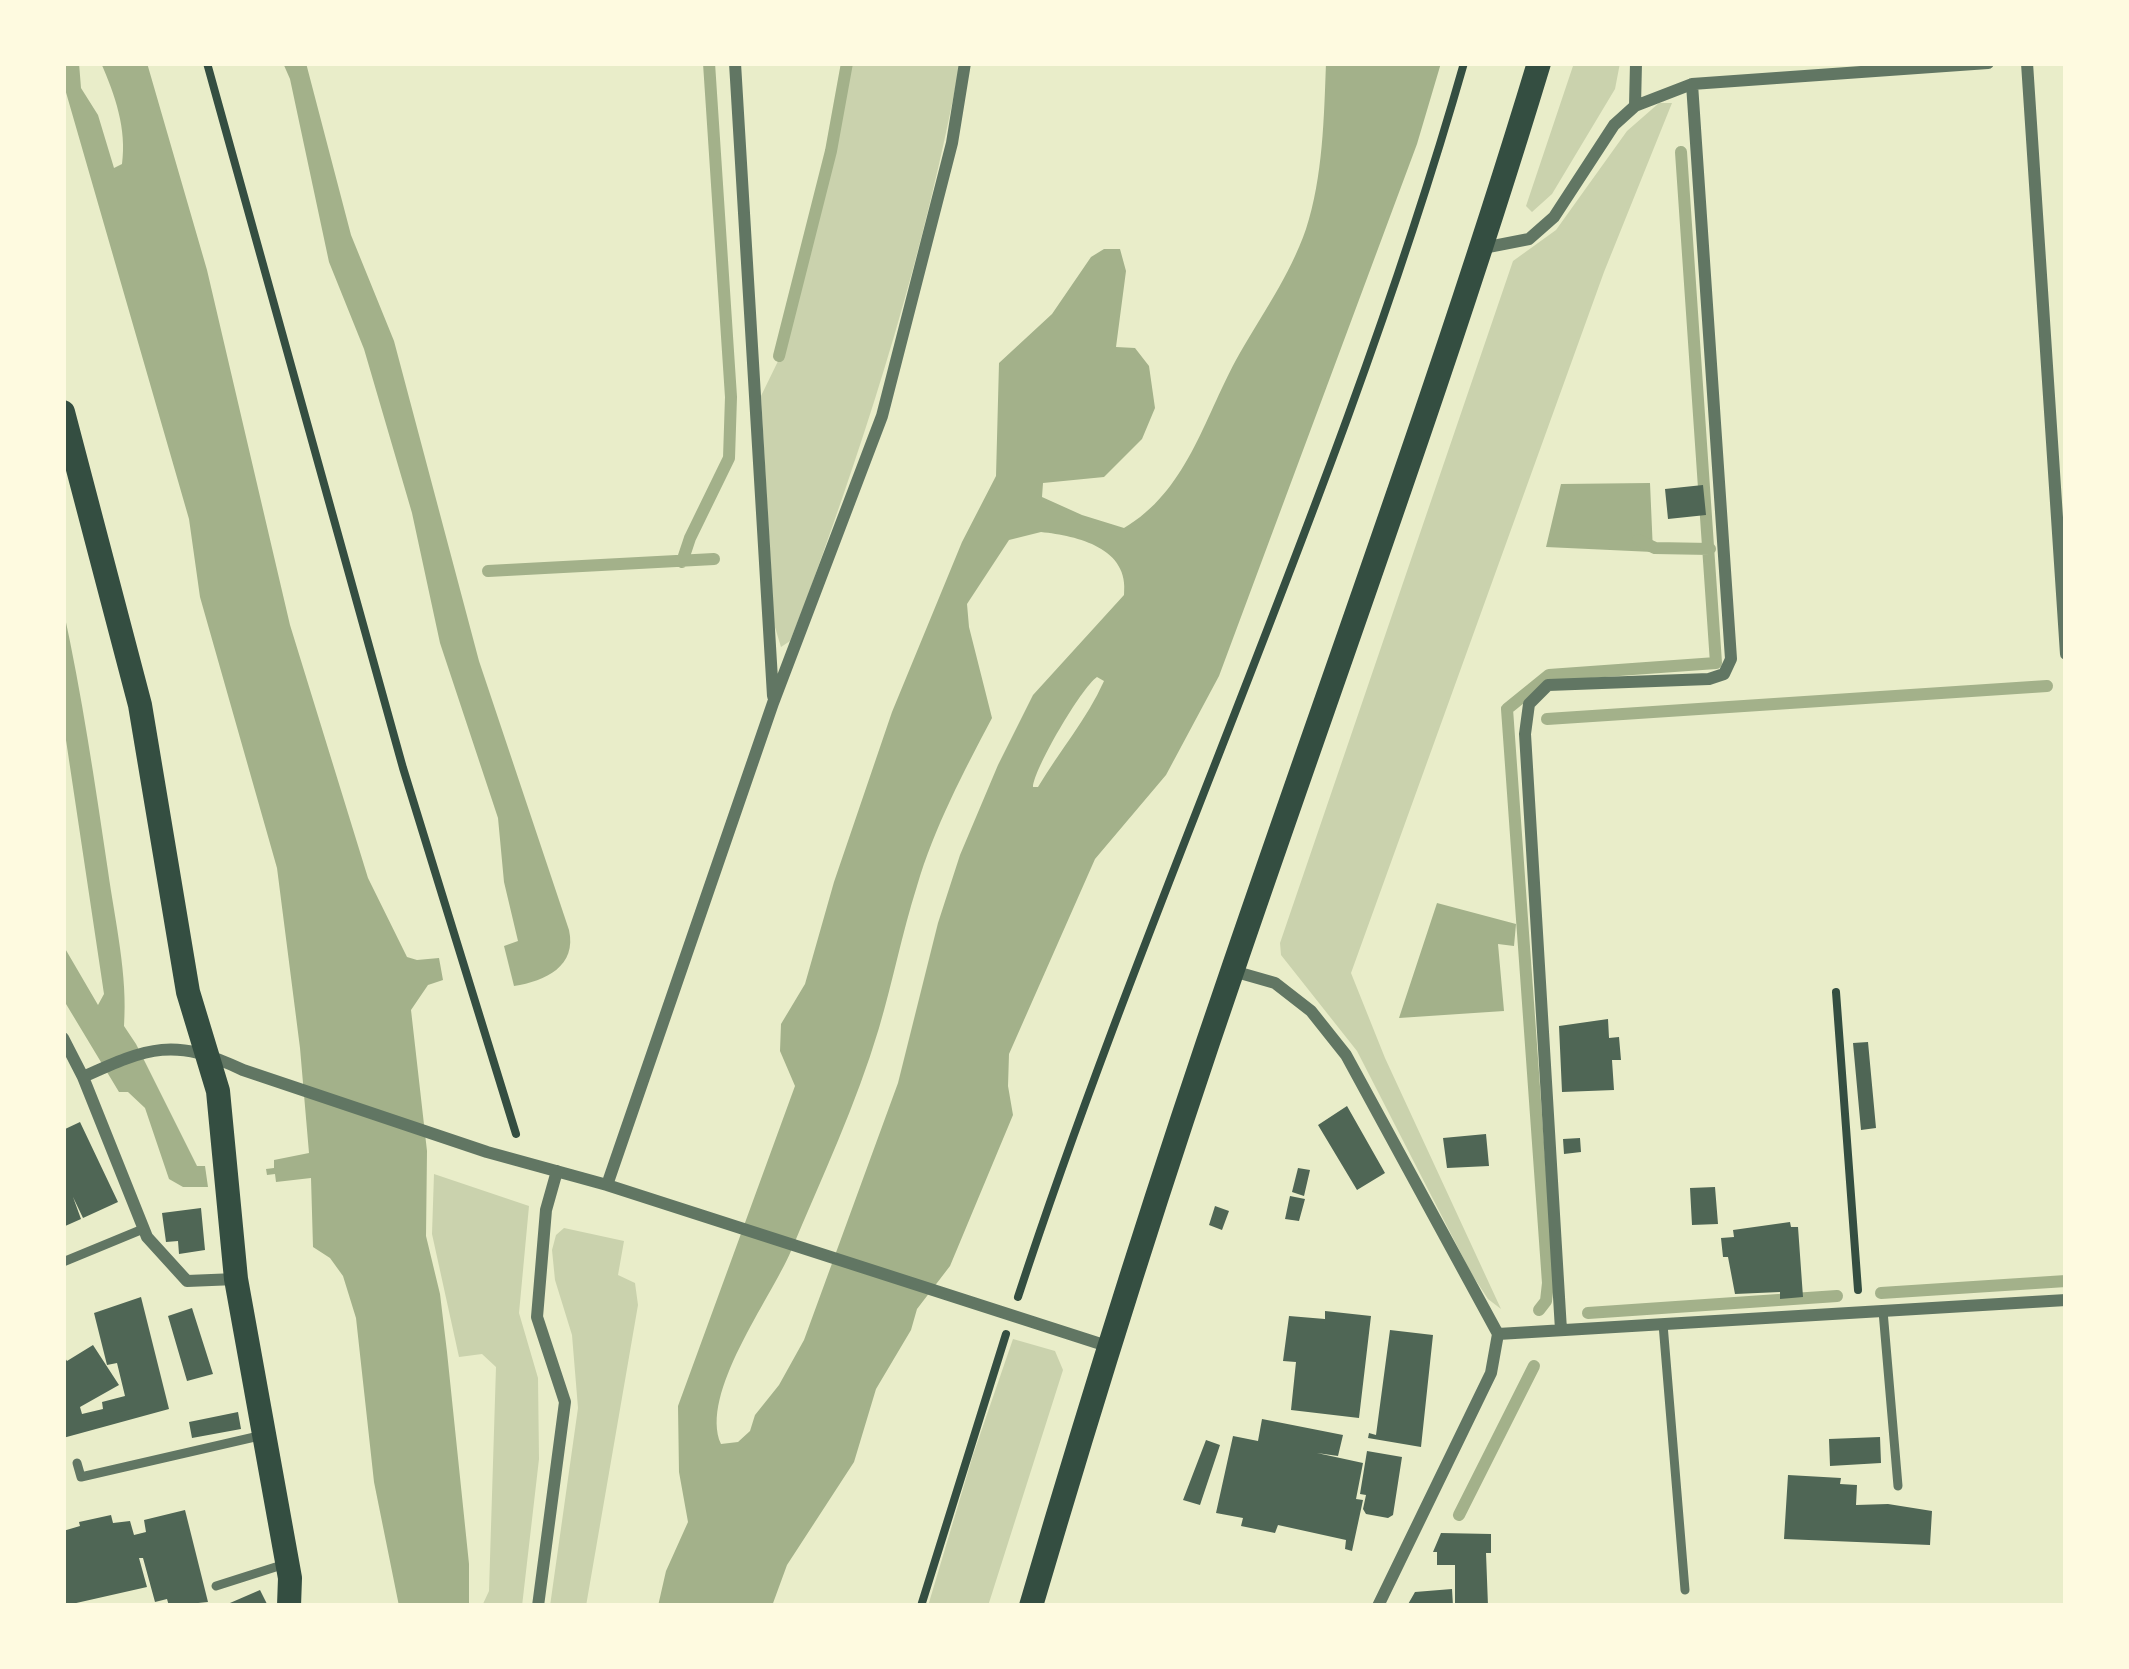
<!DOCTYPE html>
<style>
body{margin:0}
#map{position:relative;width:2129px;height:1669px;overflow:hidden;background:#e9edc9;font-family:Figtree,sans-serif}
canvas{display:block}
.frame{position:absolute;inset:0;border:66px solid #fefae0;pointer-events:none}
</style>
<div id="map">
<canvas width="2129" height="1669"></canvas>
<div class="frame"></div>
</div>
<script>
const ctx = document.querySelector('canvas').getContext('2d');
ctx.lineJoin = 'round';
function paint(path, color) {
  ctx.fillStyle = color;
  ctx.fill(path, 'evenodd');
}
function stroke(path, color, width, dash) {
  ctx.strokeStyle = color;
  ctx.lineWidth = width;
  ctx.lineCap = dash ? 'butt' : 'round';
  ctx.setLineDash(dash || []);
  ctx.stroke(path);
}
const green = new Path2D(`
 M849,63H960C925,251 872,419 807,598L790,641L781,647L774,624L761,396L781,355L834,149Z
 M1574,63H1620L1615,89L1552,194L1532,212L1526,206Z
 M1659,103H1672L1604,272L1351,973L1385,1058L1501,1309L1488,1299L1471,1273L1357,1051L1281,955L1280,943L1513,261L1556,230L1627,131Z
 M434,1174L529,1206L519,1313L538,1378L539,1459L522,1606H482L489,1591L496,1367L482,1354L459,1357L432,1234Z
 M564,1228L624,1241L618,1275L635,1283L638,1305L586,1606H550L578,1408L572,1335L555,1280L552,1250L556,1235Z
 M1013,1339L1055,1351L1063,1370L988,1606H928L973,1455Z`);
const water = new Path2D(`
 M63,63H79L81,88L98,115L114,168L122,164C127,129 115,95 101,63H147L207,270L290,625L368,878L407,957L417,960L439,958L443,980L428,985L411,1010L427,1151L426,1236L440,1294L447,1352L469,1564V1606H399L374,1482L356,1318L343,1276L330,1258L313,1247L311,1178L276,1182L275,1174L267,1175L266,1169L274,1168V1160L309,1153L300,1048L277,868L200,597L189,519L63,82Z
 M283,63H306L351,235L394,341L479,661L569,930C577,966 546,981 514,986L504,946L518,941L504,882L498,818L440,643L412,513L364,349L329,262L290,79Z
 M1326,63H1441L1417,144L1219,676L1166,775L1095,859L1009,1054L1008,1086L1013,1115L950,1266L917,1309L911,1330L876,1389L854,1462L787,1565L772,1606H658L666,1571L688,1522L679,1472L678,1406L795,1086L780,1051L781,1024L805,984L834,882L892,712L962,542L996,476L999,363L1052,314L1091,257L1104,249H1120L1126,271L1116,347L1135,348L1149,366L1155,408L1142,439L1104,477L1043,483L1042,497L1082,515L1124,528C1186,492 1204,419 1236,360C1260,317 1290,276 1306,229C1323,177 1324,117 1326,63ZM1041,532C1078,536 1130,548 1124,595L1033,695L998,765L960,855L938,923L898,1083L804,1340L779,1385L755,1415L750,1431L738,1442L721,1444C699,1394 770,1300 791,1251C822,1177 856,1105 879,1028C893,981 902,933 917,886C934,828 964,771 992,718L969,627L967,604L1009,540ZM1097,677L1104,681C1087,719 1060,750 1038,787H1033C1034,769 1081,688 1097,677Z
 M1650,483L1653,552L1546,547L1561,484Z
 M63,608C82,695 95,783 108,871C115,921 128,976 124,1026L136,1044L197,1166H205L208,1187H183L169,1179L145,1108L128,1092H119L63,999V945L98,1005L104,994L63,720Z
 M1437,903L1516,924L1514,946L1498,944L1504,1011L1399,1018Z`);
const stream = new Path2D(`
 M779,356L831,151L847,63
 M1638,540L1655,548L1710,549
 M682,562L690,538L729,458L731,397L709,63
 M488,571L714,559
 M1547,719L2047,686
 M1881,1293L2066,1281
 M1539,1310L1546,1301L1548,1283L1507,709L1549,675L1716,663L1681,152
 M1588,1313L1837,1296
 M1459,1515L1534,1366`);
const building = new Path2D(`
 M1703,485L1706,515L1668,519L1665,489Z
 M1608,1019L1609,1038L1619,1037L1621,1060H1612L1614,1090L1562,1092L1559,1026Z
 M1868,1042L1876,1128L1861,1130L1853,1043Z
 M1347,1106L1385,1173L1357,1190L1318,1125Z
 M80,1122L118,1202L83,1218L73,1197L81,1219L63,1227V1130Z
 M1486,1134L1489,1166L1447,1168L1443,1138Z
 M1580,1138L1581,1152L1564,1154L1563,1139Z
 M1298,1168L1310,1170L1304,1196L1292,1192Z
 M1715,1187L1718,1224L1692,1225L1690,1188Z
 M1290,1196L1305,1199L1299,1221L1285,1219Z
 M1215,1206L1229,1211L1222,1230L1209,1225Z
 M201,1208L205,1250L179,1254L178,1241L166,1242L162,1213Z
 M1790,1222L1791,1227H1798L1803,1297L1780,1299V1292L1735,1294L1728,1257H1723L1721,1238L1734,1237L1733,1230Z
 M141,1297L169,1409L63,1438V1355L67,1361L93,1345L119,1385L80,1407L82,1414L103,1409L102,1402L125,1396L117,1363L107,1365L94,1313Z
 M192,1308L213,1374L187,1381L168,1316Z
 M1325,1311L1371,1316L1359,1418L1291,1410L1296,1362L1283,1361L1289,1316L1325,1319Z
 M1390,1330L1433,1335L1421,1447L1368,1438L1369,1433L1376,1435Z
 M238,1412L241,1429L192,1438L189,1422Z
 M1262,1419L1343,1435L1338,1456L1317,1453L1363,1463L1356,1499L1363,1500L1352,1551L1345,1549L1346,1540L1278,1525L1275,1533L1241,1526L1243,1518L1216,1513L1233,1436L1258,1441Z
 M1880,1437L1881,1463L1830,1466L1829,1439Z
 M1206,1440L1220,1445L1200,1505L1183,1500Z
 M1367,1451L1402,1457L1393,1515L1388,1518L1366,1514L1363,1509L1366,1495L1360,1494Z
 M1788,1475L1841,1478L1840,1484L1857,1485L1856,1505L1888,1504L1932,1511L1930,1545L1784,1539Z
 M185,1510L208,1602L169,1606L167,1599L155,1602L143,1558H139L147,1587L63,1606V1531L80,1526L79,1522L111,1515L113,1523L130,1521L134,1535L146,1532L144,1520Z
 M1441,1533L1491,1534V1553H1486L1488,1606H1455V1565H1437V1552H1433Z
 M1452,1589L1453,1606H1407L1415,1592Z
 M260,1590L268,1606H223Z`);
const path = new Path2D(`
 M207,63L403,768L516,1134
 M1836,992L1858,1290
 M1018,1297C1154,882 1344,484 1464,63
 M921,1606L1006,1334`);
const service = new Path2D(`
 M63,1262L143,1229
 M1883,1311L1898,1486
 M1663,1324L1685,1590
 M77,1463L81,1477L259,1436
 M216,1586L282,1565`);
const minor = new Path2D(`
 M735,63L773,696
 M2027,63L2066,654
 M1635,106L1692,84L1988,63
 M1483,248L1529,239L1554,217L1614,125L1635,106L1636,63
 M1233,971L1275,983L1311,1011L1346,1055L1498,1334L1491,1373L1378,1606
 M63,1038L83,1077L147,1237L187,1281L236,1279
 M83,1077C149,1047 174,1037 243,1070L487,1152L607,1185L1107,1346
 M607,1185L773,703L882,416L952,143L965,63
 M1561,1330L1525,734L1529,704L1548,685L1709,679L1724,674L1731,659L1692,84
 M1498,1334L2066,1300
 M538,1606L565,1402L537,1317L546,1210L557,1171`);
const secondary = new Path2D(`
 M63,412L140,705L188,992L218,1091L236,1279L290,1578L289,1606
 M1031,1606C1094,1391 1161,1178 1234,966C1337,665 1447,367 1539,63`);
paint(green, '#cad2ad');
paint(water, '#a3b18a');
stroke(stream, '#a3b18a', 12);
paint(building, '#4f6655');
stroke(path, '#344e41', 8);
stroke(service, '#617663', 9);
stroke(minor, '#617663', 12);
stroke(secondary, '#344e41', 24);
</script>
